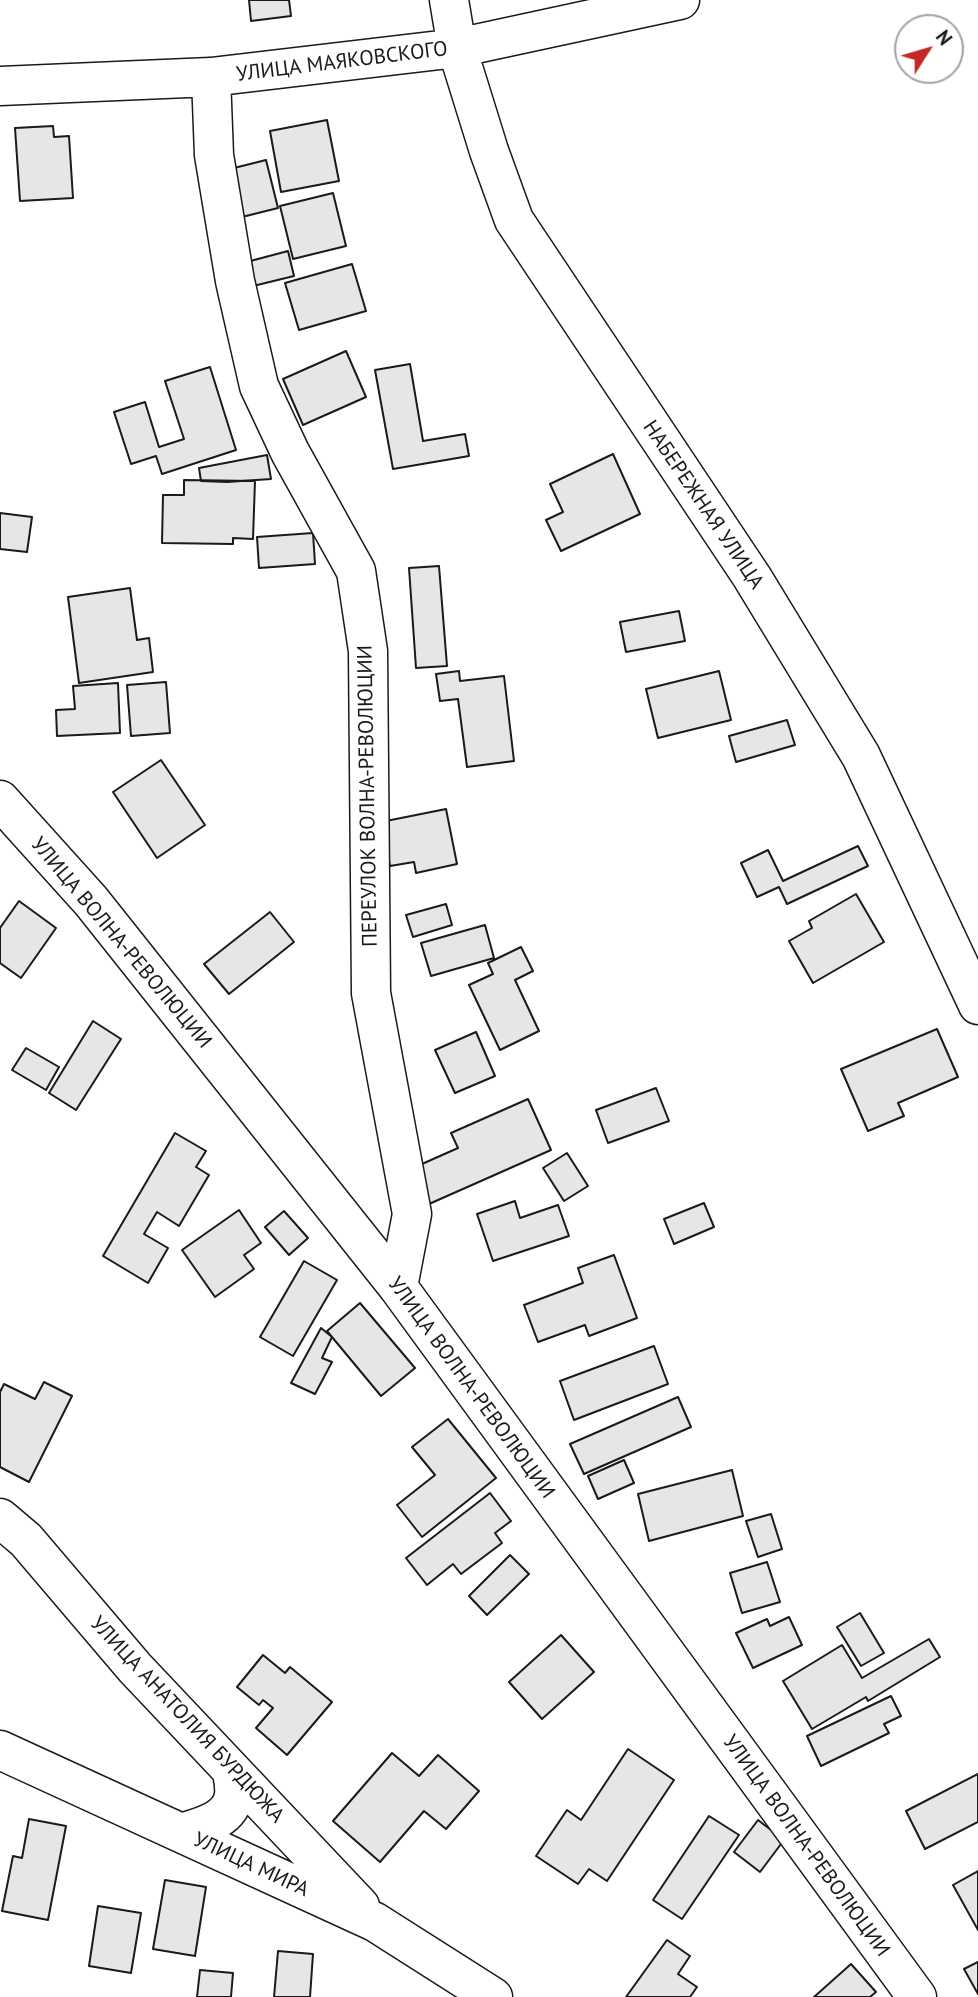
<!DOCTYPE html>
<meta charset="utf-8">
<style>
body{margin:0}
#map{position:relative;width:978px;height:1997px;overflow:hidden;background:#fff;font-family:"PT Sans",sans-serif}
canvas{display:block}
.north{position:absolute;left:894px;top:14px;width:70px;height:70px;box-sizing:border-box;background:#fff;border:2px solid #a3a3a3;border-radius:50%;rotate:53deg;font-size:19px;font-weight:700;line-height:28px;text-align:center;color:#1a1a1a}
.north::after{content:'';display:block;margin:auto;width:24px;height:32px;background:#c62828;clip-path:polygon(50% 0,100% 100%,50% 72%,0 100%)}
</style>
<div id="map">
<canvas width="978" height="1997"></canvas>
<div class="north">N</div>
</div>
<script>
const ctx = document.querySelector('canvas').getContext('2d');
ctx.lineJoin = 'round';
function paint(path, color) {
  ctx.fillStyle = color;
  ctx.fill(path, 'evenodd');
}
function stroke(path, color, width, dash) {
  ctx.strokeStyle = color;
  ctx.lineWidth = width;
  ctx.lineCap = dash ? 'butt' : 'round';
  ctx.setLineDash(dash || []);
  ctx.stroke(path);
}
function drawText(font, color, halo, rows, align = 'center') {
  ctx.font = font + ' "PT Sans",sans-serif';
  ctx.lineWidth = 5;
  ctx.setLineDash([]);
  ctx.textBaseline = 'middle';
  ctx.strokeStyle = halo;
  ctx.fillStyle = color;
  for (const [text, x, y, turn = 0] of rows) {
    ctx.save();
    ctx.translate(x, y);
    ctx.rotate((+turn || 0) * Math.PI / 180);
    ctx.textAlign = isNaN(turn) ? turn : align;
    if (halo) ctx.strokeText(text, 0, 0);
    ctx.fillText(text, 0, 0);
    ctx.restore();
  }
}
const building = new Path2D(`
 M249,0H289L291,16L251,21Z
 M327,120L339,181L281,192L270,131Z
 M53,126L54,137L69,136L73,198L20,201L15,128Z
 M266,160L278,208L238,218L226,170Z
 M333,193L346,246L293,259L280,206Z
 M288,251L294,276L245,288L239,264Z
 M352,264L366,311L299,330L285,283Z
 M346,351L366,397L303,425L283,379Z
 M410,364L423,441L465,434L469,456L393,469L375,370Z
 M210,367L236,450L162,474L156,456L131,464L114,412L145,402L159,447L184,439L165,381Z
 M613,454L640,514L561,551L546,520L563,512L550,484Z
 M267,455L271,479L227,482L201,481L199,468Z
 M184,480L255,481L253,539L233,538V544L162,543L163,495H184Z
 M0,513L32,517L27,552L0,549Z
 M313,533L315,564L259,568L257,537Z
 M439,566L447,666L416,668L409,568Z
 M130,588L137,640L149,638L153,672L79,683L68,597Z
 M679,611L685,641L626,652L620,622Z
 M459,671L460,681L504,676L514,761L467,767L458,699L440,701L436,674Z
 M719,671L731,720L658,738L646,689Z
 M166,682L170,733L131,736L127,685Z
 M118,683L120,733L57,736L56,710L75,709L73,686Z
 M787,720L795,745L736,762L729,736Z
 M161,760L205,825L157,858L113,792Z
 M446,809L457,864L416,873L414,862L390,866L381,822Z
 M858,846L868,866L787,904L779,887L757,897L741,863L768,850L783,881Z
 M856,894L884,942L813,983L789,941L812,928L809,921Z
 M19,901L56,928L21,978L0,963V928Z
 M446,904L452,925L413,937L406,915Z
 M270,912L294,942L229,994L204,964Z
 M485,925L494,958L431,976L421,943Z
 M521,947L533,971L515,980L539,1031L500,1050L469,985L493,974L488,963Z
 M93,1021L121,1039L76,1110L49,1093Z
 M937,1029L958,1077L898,1103L904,1116L868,1131L841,1069Z
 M476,1032L495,1076L455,1093L435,1050Z
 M26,1048L59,1067L46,1090L12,1070Z
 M656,1088L669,1121L608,1143L596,1110Z
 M528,1099L551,1150L429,1204L413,1168L458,1148L451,1133Z
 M175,1133L206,1151L196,1167L209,1175L179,1226L157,1212L144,1234L168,1248L148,1283L103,1256Z
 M567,1153L588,1186L564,1201L543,1168Z
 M515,1201L520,1218L558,1205L569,1236L493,1261L477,1214Z
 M704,1203L714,1227L674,1244L664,1219Z
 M239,1210L261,1243L244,1255L254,1269L215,1297L182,1250Z
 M284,1211L308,1238L289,1255L265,1227Z
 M614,1255L637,1318L589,1336L585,1325L538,1342L524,1305L583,1283L578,1268Z
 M304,1261L337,1280L293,1356L260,1337Z
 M360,1303L415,1368L381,1396L327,1331Z
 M321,1328L332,1337L322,1358L332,1362L315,1394L291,1383Z
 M654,1346L668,1384L574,1420L560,1381Z
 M44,1382L72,1396L29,1482L0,1467V1392L4,1384L35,1399Z
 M678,1397L691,1427L584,1474L570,1444Z
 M448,1419L496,1478L422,1537L397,1505L435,1475L412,1447Z
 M624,1460L634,1483L598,1499L588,1476Z
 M732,1470L743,1516L649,1541L638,1494Z
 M490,1493L511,1521L495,1533L502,1543L461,1574L453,1564L427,1585L406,1558Z
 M771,1514L782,1549L758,1557L746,1521Z
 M510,1555L529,1574L487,1615L469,1596Z
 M767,1562L780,1602L742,1613L730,1573Z
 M860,1613L884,1653L861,1666L837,1627Z
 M789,1617L802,1645L753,1668L736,1633L767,1619L770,1626Z
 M561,1635L594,1672L542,1719L509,1682Z
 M929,1639L940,1657L868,1701L866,1697L812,1729L783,1681L842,1645L862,1678Z
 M263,1655L285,1673L290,1667L332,1702L287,1755L256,1728L273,1708L263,1700L259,1705L237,1687Z
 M891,1696L901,1716L884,1724L889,1733L821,1766L807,1736Z
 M628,1749L674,1780L607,1881L589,1869L578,1884L536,1856L567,1810L581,1820Z
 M392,1753L419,1776L438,1755L479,1791L446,1829L424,1811L380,1862L333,1821Z
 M978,1774V1822L925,1849L906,1811Z
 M709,1816L739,1835L682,1919L653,1900Z
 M29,1819L66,1826L48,1920L2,1911L13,1856L22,1858Z
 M758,1820L784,1840L760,1872L734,1852Z
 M978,1871V1930L953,1885Z
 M165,1880L206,1887L195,1956L153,1949Z
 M98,1906L141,1913L131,1973L89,1966Z
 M667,1940L690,1956L678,1974L697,1987L690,1997H626Z
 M278,1951L313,1954L310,1997H274Z
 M978,1962V1994L964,1969Z
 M851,1964L876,1992L870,1997H814Z
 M200,1970L233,1973L231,1997H197Z`);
const minor = new Path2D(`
 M449,0L457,48L489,151L514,220L752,577L861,756L978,1005
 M211,77L214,155L235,281L259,386L290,452L356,571L368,651L371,993L412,1214L398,1287
 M0,86L211,77L457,48L680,0
 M0,800L91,901L398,1287L917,1997
 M0,1518L26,1540L135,1668L360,1906
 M0,1750L375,1922L493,1997
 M181,1833C201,1827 231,1820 234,1795C235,1787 233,1779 232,1771`);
const streetNames = [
 ["УЛИЦА МАЯКОВСКОГО",342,62,-7],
 ["НАБЕРЕЖНАЯ УЛИЦА",703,505,56],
 ["ПЕРЕУЛОК ВОЛНА-РЕВОЛЮЦИИ",368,796,-91],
 ["УЛИЦА ВОЛНА-РЕВОЛЮЦИИ",121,943,50],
 ["УЛИЦА ВОЛНА-РЕВОЛЮЦИИ",471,1388,54],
 ["УЛИЦА АНАТОЛИЯ БУРДЮЖА",187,1720,47],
 ["УЛИЦА ВОЛНА-РЕВОЛЮЦИИ",806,1846,54],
 ["УЛИЦА МИРА",251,1865,25]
];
paint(building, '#e6e6e6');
stroke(building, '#1a1a1a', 2);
stroke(minor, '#1a1a1a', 41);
stroke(minor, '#fff', 38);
drawText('21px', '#1a1a1a', '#fff', streetNames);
</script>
